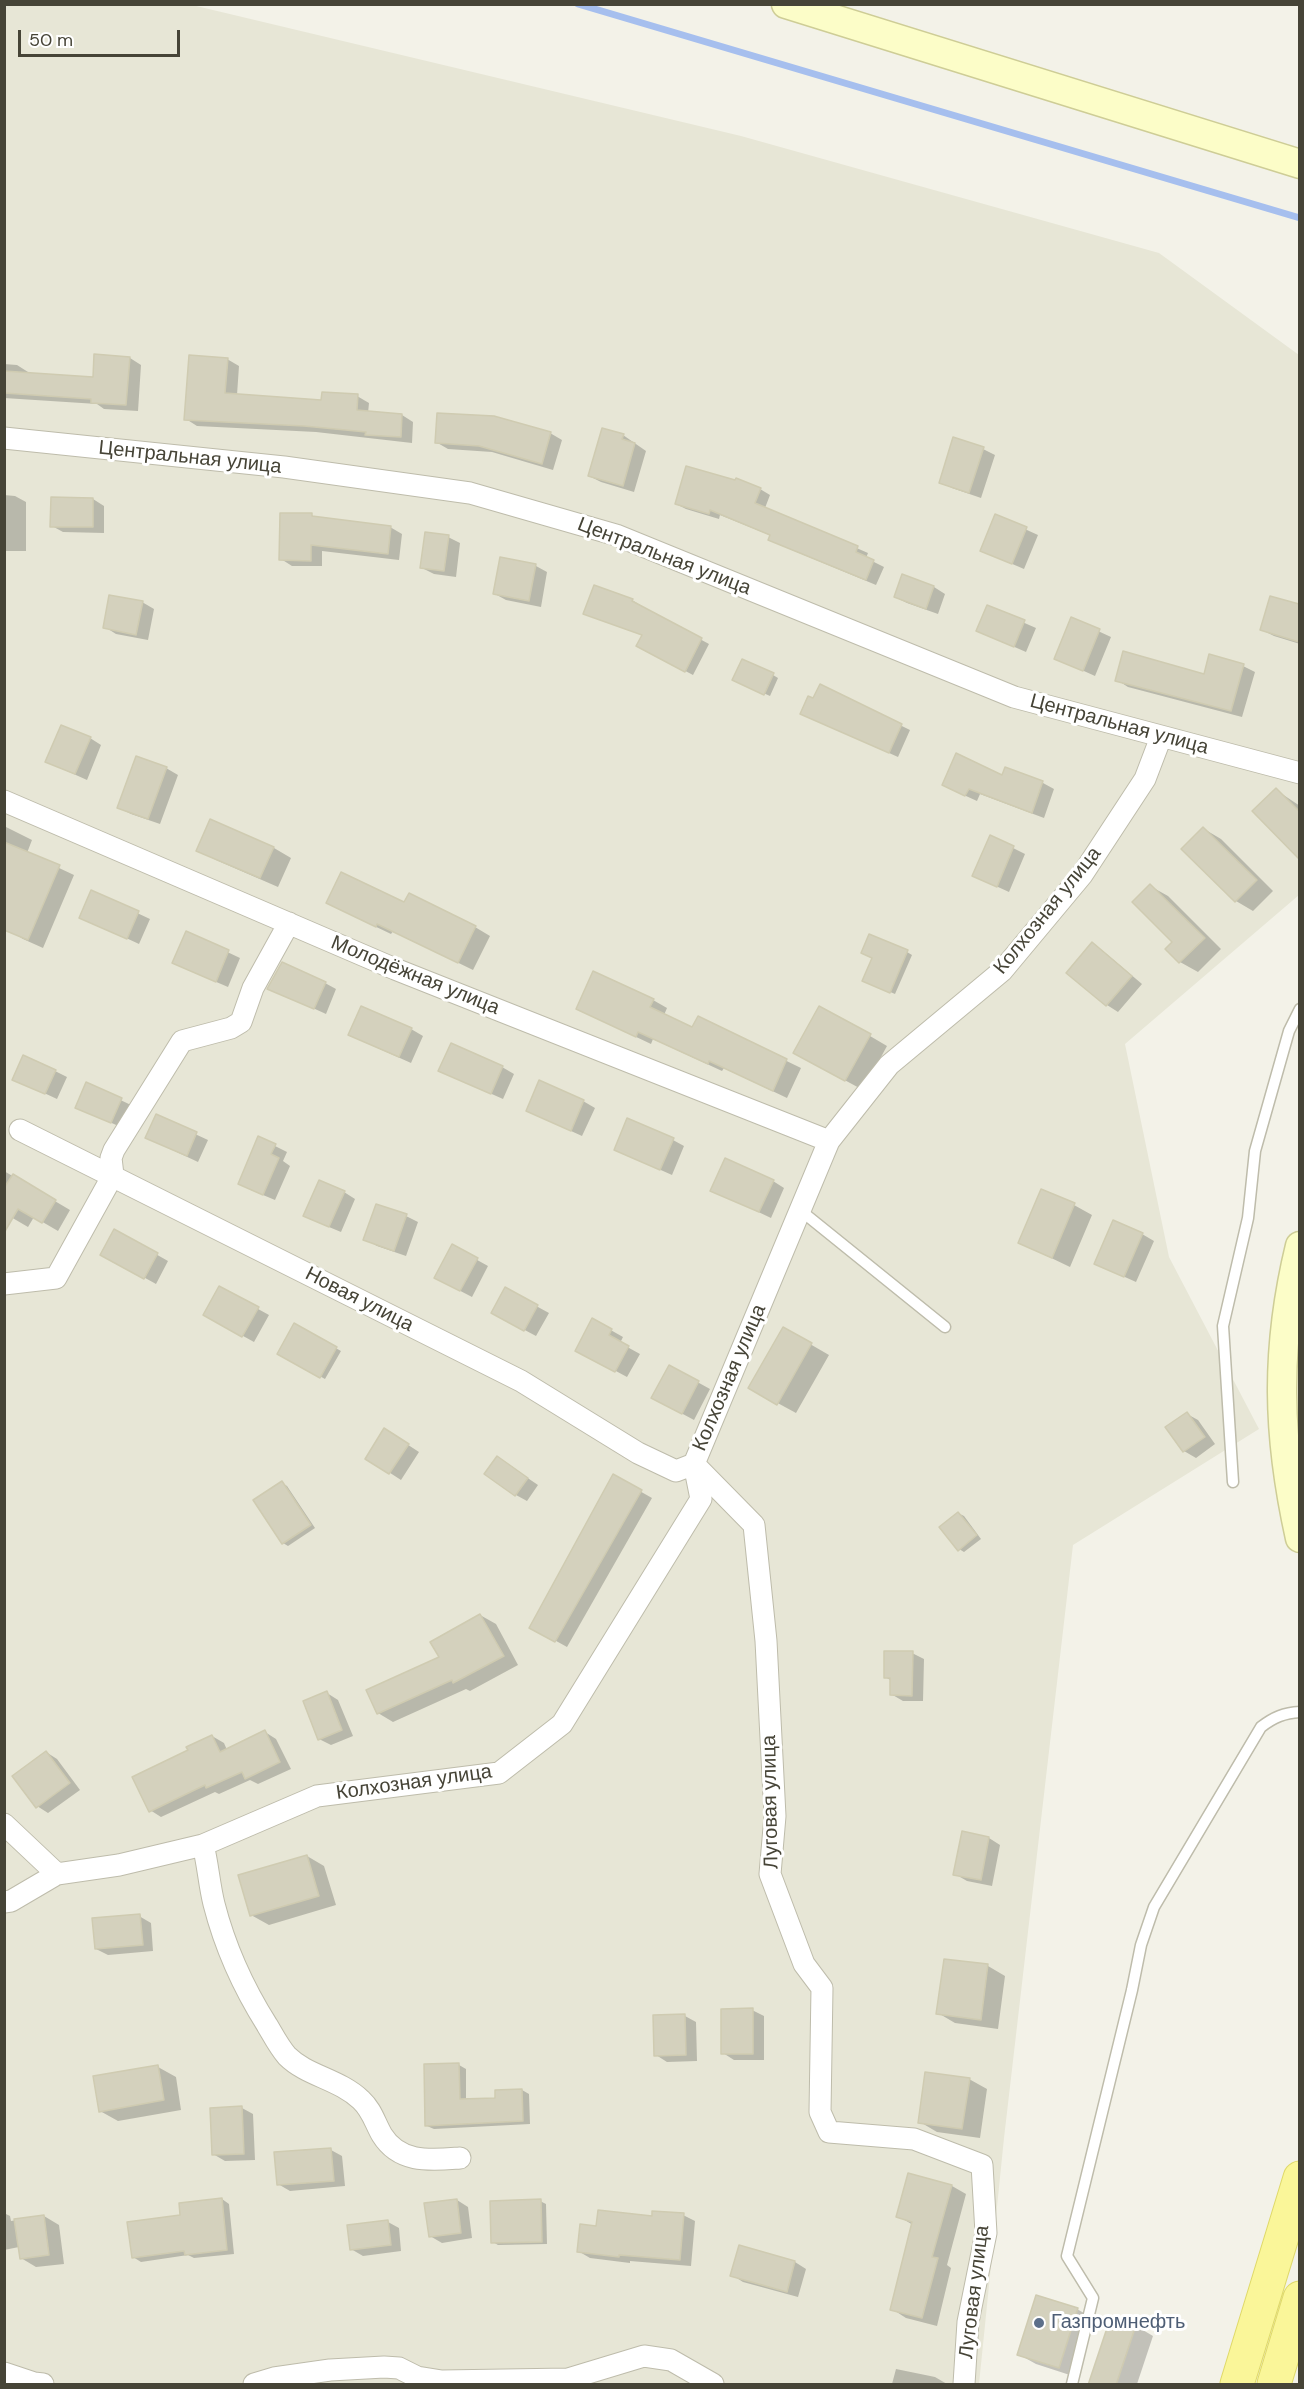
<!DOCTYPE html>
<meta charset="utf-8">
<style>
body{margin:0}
#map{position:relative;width:1304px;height:2389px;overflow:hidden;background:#f3f2e8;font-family:"DM Sans",sans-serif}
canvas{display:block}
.frame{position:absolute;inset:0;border:6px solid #464437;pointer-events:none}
.scale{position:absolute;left:18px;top:30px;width:162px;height:27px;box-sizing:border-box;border:3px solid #464437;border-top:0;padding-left:8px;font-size:18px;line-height:21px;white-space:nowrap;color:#464437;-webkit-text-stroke:4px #fff;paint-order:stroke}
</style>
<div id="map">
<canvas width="1304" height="2389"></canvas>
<div class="frame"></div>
<div class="scale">50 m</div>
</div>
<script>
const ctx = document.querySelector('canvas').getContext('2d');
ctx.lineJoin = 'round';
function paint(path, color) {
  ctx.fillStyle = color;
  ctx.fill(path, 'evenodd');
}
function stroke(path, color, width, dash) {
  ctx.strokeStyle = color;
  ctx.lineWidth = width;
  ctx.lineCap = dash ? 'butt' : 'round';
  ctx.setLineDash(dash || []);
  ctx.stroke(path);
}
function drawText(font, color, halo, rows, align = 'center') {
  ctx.font = font + ' "DM Sans",sans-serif';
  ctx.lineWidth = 6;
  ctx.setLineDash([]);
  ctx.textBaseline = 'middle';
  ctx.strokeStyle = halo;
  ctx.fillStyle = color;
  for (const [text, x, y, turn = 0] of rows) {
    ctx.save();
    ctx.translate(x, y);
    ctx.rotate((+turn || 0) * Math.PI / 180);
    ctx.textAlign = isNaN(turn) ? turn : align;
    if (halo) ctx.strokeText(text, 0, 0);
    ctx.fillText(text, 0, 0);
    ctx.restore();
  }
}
const residential = new Path2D(`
 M5,5H192L741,136L1159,253L1299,355V895L1125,1044L1169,1257L1259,1429L1073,1545L1004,2138L979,2384H5Z`);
const shadow = new Path2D(`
 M130,358L141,365L138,411L104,409L97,404L4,398V364L17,365L28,372V375L94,379Z
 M227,359L239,366L237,395L323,402L357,396L369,403L368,413L402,415L413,422L412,443L316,432L197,426L186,419Z
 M550,433L562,440L553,470L492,452L448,449L436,442Z
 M623,435L646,451L634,492L601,482L589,476Z
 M983,449L995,455L981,498L952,488L941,482Z
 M760,489L770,495L765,508L868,553L866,558L884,567L876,585L780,545L770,540L772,536L720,515L719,519L686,509L676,504Z
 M4,495L15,496L26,502V551H4Z
 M93,499L104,506V533L63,532L52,526Z
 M311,515L318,519L390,527L402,534L399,560L322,551V566H292L281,559Z
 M996,516L1038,535L1024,569L982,551Z
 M448,537L460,543L456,577L434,574L422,568Z
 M536,566L547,572L541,607L506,600L495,594Z
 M903,576L934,587L945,594L938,614L907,603L895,597Z
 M1271,598L1300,606V644L1274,636L1262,630Z
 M632,600L640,605L639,606L709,644L693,675L638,646L644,635L585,613Z
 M142,602L154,609L148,640L116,634L105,627Z
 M988,607L1036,628L1026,652L978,631Z
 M1072,619L1111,637L1095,676L1055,658Z
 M1243,666L1255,672L1242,717L1128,687L1117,680L1205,675Z
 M773,675L778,678L770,696L739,682Z
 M820,686L910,730L898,757L802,714L814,700Z
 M90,738L101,745L87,780L47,762Z
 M166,768L178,775L160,824L131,814L119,808Z
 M1006,769L1043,783L1054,789L1044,818L980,794L977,801L955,791L1003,777Z
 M1276,790L1300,806V857L1254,811Z
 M4,826L32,840L27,853L74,875L43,948L23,939L4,927Z
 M1204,829L1221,839L1273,891L1253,911L1236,901Z
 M991,837L1025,854L1009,892L974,876Z
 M274,848L291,858L278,887L216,860L198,850Z
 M1150,886L1168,896L1221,949L1198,972L1180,962L1167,949L1174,942Z
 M92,892L150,919L139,944L81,917Z
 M343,911L475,927L490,936L473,970L393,931L391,934Z
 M187,933L240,958L228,987L186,969Z
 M1092,944L1103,951L1142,984L1118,1012L1107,1005L1068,972Z
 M907,952L912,955L895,994L869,983Z
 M325,983L336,989L326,1014L269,988Z
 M653,1000L667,1008L664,1015L693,1029L698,1018L801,1068L787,1098L724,1068L722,1071L653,1039L651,1044L592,1016Z
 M411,1029L423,1036L411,1063L362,1041Z
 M870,1036L887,1046L863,1090L813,1063Z
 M502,1067L514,1074L503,1099L440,1071Z
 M55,1071L67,1077L57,1099L14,1079Z
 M87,1084L133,1106L123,1128L89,1113Z
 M583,1101L595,1108L582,1136L527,1111Z
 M156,1116L208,1140L198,1162L147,1138Z
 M259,1138L287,1152L283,1161L290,1166L275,1200L251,1190Z
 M673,1140L684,1146L672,1175L616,1150Z
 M4,1171L70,1210L58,1231L34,1217L28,1227L4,1213Z
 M773,1181L784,1188L771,1218L712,1190Z
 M344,1192L355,1199L341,1232L317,1222Z
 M1074,1205L1092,1215L1070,1267L1020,1243Z
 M406,1216L418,1222L406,1256L377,1246L365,1239Z
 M115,1231L168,1261L156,1284L102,1254Z
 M1142,1234L1154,1241L1136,1282L1096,1264Z
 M452,1246L488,1266L472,1297L447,1284Z
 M220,1288L269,1315L254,1342L205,1315Z
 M505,1289L549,1313L536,1336L504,1319Z
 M593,1320L623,1337L620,1343L640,1354L627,1377L588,1356Z
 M294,1325L341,1351L325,1379L279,1354Z
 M784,1329L829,1355L796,1413L750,1388Z
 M670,1367L710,1389L694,1420L653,1398Z
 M1187,1414L1198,1420L1215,1444L1196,1458L1184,1451Z
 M396,1437L419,1452L401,1480L367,1458Z
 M498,1458L538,1485L527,1501L516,1495Z
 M613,1476L652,1498L567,1647L531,1627Z
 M282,1483L287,1486L315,1528L288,1546L283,1543Z
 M958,1513L964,1516L981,1539L964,1552L959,1549Z
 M480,1615L496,1624L518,1665L470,1691L466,1689L393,1722L378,1713L441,1658Z
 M912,1653L924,1659L923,1701H903L891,1694L892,1681L885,1677Z
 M327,1693L338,1700L353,1736L331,1745L319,1739Z
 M265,1732L276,1739L291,1769L258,1784L250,1780L219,1794L215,1792L161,1817L150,1810L190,1751L212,1736L224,1743L227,1750Z
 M46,1752L57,1759L80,1790L48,1813L37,1806Z
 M989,1838L1000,1845L992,1886L967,1881L955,1874Z
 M307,1856L324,1866L336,1905L269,1925L251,1915Z
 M139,1916L151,1923L153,1951L108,1955L96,1949Z
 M988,1966L1005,1976L998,2029L955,2023L938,2013Z
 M752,2010L764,2016V2060H734L723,2053Z
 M685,2016L696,2022L697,2061L667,2062L656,2055Z
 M459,2065L466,2069V2101L497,2100L522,2090L529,2094L530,2124L434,2129L427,2126Z
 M158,2067L176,2077L181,2110L118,2121L100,2111Z
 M969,2079L987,2089L980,2138L937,2132L920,2122Z
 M242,2108L253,2114L255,2160L225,2161L213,2154Z
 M331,2150L342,2156L345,2186L290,2191L278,2184Z
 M910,2174L952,2186L966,2194L947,2265L951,2268L937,2326L906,2318L892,2309L913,2225L898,2216Z
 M222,2199L229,2204L234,2254L194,2258L188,2255L141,2262L133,2257L182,2216Z
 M457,2200L468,2207L472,2238L442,2243L430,2236Z
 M540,2201L546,2204L547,2244L498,2245L493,2242Z
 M4,2213L10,2216L11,2221L44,2216L59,2225L64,2264L36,2267L21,2258L19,2247L4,2250Z
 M683,2215L695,2221L691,2266L630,2261V2263L590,2258L578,2251L597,2228Z
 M388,2222L399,2228L401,2251L363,2256L351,2249Z
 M740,2247L795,2262L806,2269L798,2297L743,2282L732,2275Z
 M1077,2309L1094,2319L1076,2377L1036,2364L1018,2354Z
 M1112,2318L1136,2326L1153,2336L1137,2384H1090Z
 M896,2369L935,2377L947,2384H892Z`);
const stream = new Path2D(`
 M578,4L1300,218`);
const building = new Path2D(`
 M94,354L130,357L126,405L91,403V399L4,393V371L93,377Z
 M189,355L228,358L225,393L321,400L322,392L358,394L357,410L402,414L401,437L365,435L366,432L304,426L184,420Z
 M437,413L494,416L551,432L542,464L479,446L435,443Z
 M602,428L624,434L622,439L635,443L623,486L588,476Z
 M953,437L984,447L969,493L939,483Z
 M686,466L735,480L736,478L761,488L755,503L858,546L856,552L874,560L866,580L768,540L770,535L710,510L709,514L675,504Z
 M51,497L93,498V527H50Z
 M280,513H312V516L391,526L388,554L311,545V561L279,560Z
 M995,514L1027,527L1012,564L980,551Z
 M425,532L449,535L444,571L420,568Z
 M500,557L536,564L529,601L493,594Z
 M902,574L934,586L926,609L894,597Z
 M594,585L633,599L632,601L702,638L685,672L636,646L642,635L583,614Z
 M109,595L143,601L136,635L103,628Z
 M1270,596L1299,604V642L1260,630Z
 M987,605L1025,620L1014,647L976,631Z
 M1071,617L1100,629L1083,671L1054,659Z
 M1123,651L1204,674L1209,654L1244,664L1231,711L1115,681Z
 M742,659L774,673L764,695L732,680Z
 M820,684L902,724L889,753L800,714L808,696L813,698Z
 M61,725L91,737L75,774L45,762Z
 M956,753L1002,775L1005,767L1043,781L1032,813L969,789L965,796L942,785Z
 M136,756L167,767L148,819L117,808Z
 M1276,788L1299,811V859L1252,811Z
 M210,819L274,847L260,878L196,851Z
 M1203,827L1257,880L1235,902L1181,849Z
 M990,835L1014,846L997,887L972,876Z
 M4,842L60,865L28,940L4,930Z
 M341,872L404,902L409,893L476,926L458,963L377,924L376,927L326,903Z
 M1150,884L1205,938L1179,963L1165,949L1172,942L1132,902Z
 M91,890L139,911L127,939L79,918Z
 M186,931L229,950L216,982L172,963Z
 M869,934L908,950L890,993L862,981L872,958L861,953Z
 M1092,942L1132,976L1106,1006L1066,973Z
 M282,962L326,982L314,1009L267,989Z
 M593,971L654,999L650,1007L692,1027L698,1016L787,1059L773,1091L709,1061L708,1064L638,1032L636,1037L576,1009Z
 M361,1006L412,1028L399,1057L348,1035Z
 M819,1006L871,1034L845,1081L793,1053Z
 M451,1043L503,1066L491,1094L438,1071Z
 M23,1055L56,1070L45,1094L12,1080Z
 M539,1080L584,1100L571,1131L526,1111Z
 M86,1082L122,1098L111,1123L75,1108Z
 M156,1114L197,1132L187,1156L145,1138Z
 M627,1118L674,1138L660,1170L614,1150Z
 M258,1136L276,1144L271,1154L279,1158L263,1195L238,1184Z
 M725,1158L774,1180L759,1212L710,1191Z
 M13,1174L56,1200L42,1223L18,1209L4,1233V1188Z
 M319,1180L345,1191L329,1227L303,1216Z
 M1041,1189L1075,1203L1052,1258L1018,1243Z
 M376,1204L407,1214L394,1251L363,1240Z
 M1113,1220L1143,1233L1124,1277L1094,1264Z
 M114,1229L158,1253L144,1279L100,1255Z
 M452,1244L478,1258L460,1291L434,1278Z
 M219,1286L259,1307L242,1337L203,1315Z
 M505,1287L538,1305L524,1331L491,1313Z
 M592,1318L612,1329L609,1335L629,1346L615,1372L575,1351Z
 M294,1323L337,1347L320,1378L277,1354Z
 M783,1327L812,1343L777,1405L748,1388Z
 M669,1365L699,1381L682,1414L651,1398Z
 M1187,1412L1205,1437L1183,1452L1165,1427Z
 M384,1428L409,1444L389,1474L365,1459Z
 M497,1456L528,1478L515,1496L484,1474Z
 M613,1474L642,1490L555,1642L529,1628Z
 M282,1481L311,1525L282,1544L253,1500Z
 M958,1512L977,1535L958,1551L939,1527Z
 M480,1614L504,1656L453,1683L452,1680L377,1714L366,1690L439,1657L430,1642Z
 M884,1651H913L912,1696L890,1695V1678H884Z
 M327,1691L342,1730L318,1740L303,1701Z
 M265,1730L280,1762L245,1779L242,1772L206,1788L205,1785L149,1812L132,1777L188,1750L186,1747L212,1735L220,1752Z
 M46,1751L70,1783L36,1808L12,1776Z
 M962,1831L989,1837L981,1880L953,1875Z
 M307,1855L319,1896L250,1916L238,1875Z
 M140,1914L143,1945L95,1949L92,1918Z
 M944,1959L988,1964L981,2020L936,2014Z
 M753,2008V2054H721V2009Z
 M685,2014L686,2055L654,2056L653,2015Z
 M459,2063L460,2099L495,2098V2090L522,2089L523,2121L425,2126L424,2064Z
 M158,2065L164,2100L99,2112L93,2076Z
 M925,2072L970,2078L962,2129L918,2123Z
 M242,2106L244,2154L212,2155L210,2108Z
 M331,2148L334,2181L277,2185L274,2152Z
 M908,2173L952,2185L932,2257L938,2258L922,2318L890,2310L912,2222L896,2217Z
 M222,2198L227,2250L185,2255L184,2251L132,2258L127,2222L180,2215L179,2203Z
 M457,2199L461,2233L429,2237L424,2203Z
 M541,2199L542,2242L491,2243L490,2201Z
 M598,2210L652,2216V2211L684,2213L680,2260L619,2255V2257L577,2252L580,2224L596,2226Z
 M44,2215L49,2255L20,2259L14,2219Z
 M388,2220L391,2245L350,2250L347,2225Z
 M739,2245L795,2261L787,2292L730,2276Z
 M1036,2295L1078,2308L1059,2368L1017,2355Z
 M1111,2316L1136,2325L1116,2385H1088Z`);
const lane = new Path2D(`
 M800,1210L945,1327
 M1233,1482L1223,1326L1248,1218L1255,1151L1289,1031L1300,1009
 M1072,2384L1093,2298L1067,2256L1132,1990L1141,1945L1154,1907L1261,1727C1274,1717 1284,1713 1300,1712`);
const street = new Path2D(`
 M4,438L284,467L470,493L616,535L1014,697L1300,773
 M4,801L395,969L829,1141
 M20,1130L521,1381L638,1453L676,1471L694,1464L754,1525L766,1641L775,1816L770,1874L804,1964L822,1988L820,2112L829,2132L914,2139L982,2165L986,2233L968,2322L964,2384
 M4,1284L56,1278L113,1175L111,1158L114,1150L182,1041L231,1028L241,1022L253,988L289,923
 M4,1824L57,1874
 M203,1845C208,1864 209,1884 214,1904C225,1947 243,1987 267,2025C273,2035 279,2047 287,2056C307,2076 339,2079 361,2100C372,2110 375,2123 382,2135C400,2164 431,2160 460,2158
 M4,1902L11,1901L57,1874L119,1865L203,1845L317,1796L499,1773L562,1724L701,1499L694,1464L829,1141L889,1065L1002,971L1082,875L1145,779L1161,737
 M4,2373L34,2383L43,2384
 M254,2384L274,2378L330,2370L384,2367L399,2368L417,2377L442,2381L568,2379L644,2356L671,2360L713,2384`);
const secondary = new Path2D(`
 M786,4L1300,164
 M1300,1246C1275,1349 1277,1435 1300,1538`);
const primary = new Path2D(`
 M1237,2384L1300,2178
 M1274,2384L1300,2298`);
const markers = [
 [1039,2323,6,"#5c6f8a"]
];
const streetNames = [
 ["Центральная улица",190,458,6],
 ["Центральная улица",664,557,21],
 ["Центральная улица",1119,725,15],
 ["Колхозная улица",1048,911,-51],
 ["Молодёжная улица",415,976,22],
 ["Новая улица",359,1300,27],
 ["Колхозная улица",730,1378,-67],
 ["Колхозная улица",414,1783,-8],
 ["Луговая улица",771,1802,-91],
 ["Луговая улица",975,2292,-83]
];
const serviceNames = [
 ["Газпромнефть",1051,2323]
];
paint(residential, '#e7e6d6');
paint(shadow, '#0003');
stroke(stream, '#a6bfee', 7);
paint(building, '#d4d1bd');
stroke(building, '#cfcbb1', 1.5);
stroke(lane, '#bebcab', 13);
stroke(street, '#bebcab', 23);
stroke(secondary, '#cecd96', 31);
stroke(primary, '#dfd969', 35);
stroke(lane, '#fff', 10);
stroke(street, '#fff', 21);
stroke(secondary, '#fcfdc8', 28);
stroke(primary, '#faf699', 33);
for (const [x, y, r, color] of markers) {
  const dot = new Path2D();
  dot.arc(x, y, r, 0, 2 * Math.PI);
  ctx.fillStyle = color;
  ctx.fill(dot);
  stroke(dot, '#fff', 2);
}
drawText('20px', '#464437', '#fff', streetNames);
drawText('20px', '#4e5e75', '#fff', serviceNames, 'left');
</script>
